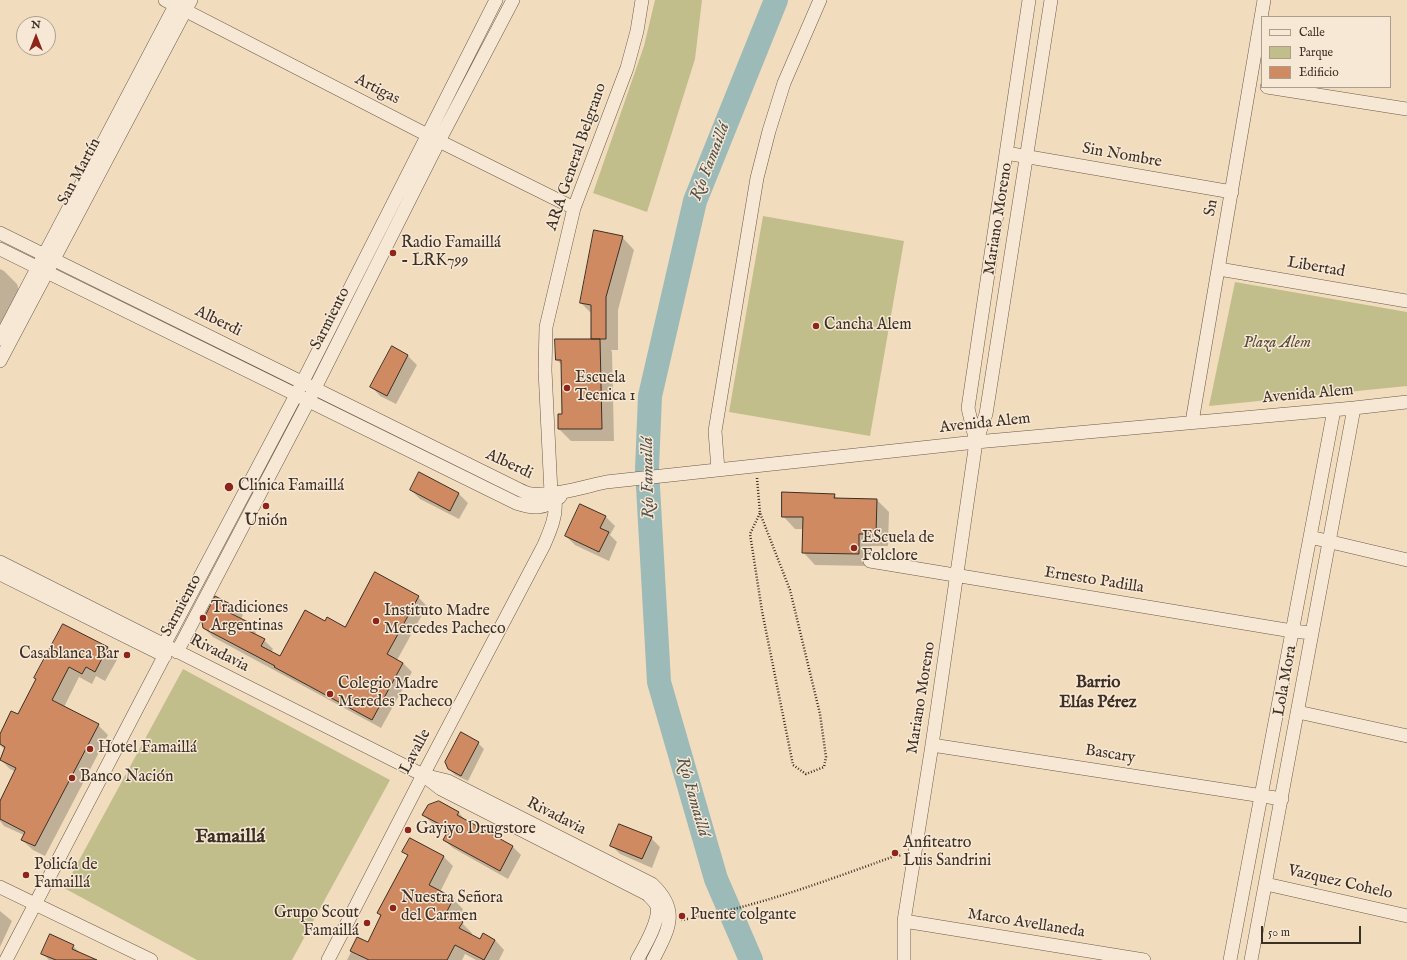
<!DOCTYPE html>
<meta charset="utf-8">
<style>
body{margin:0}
#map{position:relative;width:1407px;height:960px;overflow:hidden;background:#f2dcbe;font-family:"IM FELL English",serif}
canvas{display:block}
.legend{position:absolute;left:1261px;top:16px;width:130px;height:72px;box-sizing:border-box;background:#f7e8d5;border:1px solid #ac9e8e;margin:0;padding:5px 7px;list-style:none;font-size:12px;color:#3c2f24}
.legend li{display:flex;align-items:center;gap:8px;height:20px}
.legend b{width:20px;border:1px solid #ac9e8e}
.north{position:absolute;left:16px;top:16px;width:40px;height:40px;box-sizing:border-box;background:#f7e8d5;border:1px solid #ac9e8e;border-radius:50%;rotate:0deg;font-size:11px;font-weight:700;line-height:16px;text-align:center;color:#3c2f24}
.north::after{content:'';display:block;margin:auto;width:14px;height:18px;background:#8f2418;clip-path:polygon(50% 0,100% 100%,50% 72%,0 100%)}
.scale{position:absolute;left:1261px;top:926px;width:100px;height:18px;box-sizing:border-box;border:2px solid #3c2f24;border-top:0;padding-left:5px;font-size:12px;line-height:14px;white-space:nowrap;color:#3c2f24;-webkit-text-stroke:3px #f7e8d5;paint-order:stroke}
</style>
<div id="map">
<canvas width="1407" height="960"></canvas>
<ul class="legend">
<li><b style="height:5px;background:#f7e8d5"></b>Calle</li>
<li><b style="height:11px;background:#c2be8c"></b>Parque</li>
<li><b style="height:11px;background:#cf8a62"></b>Edificio</li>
</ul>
<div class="north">N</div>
<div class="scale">50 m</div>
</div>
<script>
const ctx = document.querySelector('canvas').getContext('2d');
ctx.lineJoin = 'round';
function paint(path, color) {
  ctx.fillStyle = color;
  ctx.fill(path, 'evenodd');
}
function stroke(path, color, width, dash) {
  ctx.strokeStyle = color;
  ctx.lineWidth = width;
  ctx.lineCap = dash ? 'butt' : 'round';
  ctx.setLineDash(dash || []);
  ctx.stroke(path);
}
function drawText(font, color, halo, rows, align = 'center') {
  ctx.font = font + ' "IM FELL English",serif';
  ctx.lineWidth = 3;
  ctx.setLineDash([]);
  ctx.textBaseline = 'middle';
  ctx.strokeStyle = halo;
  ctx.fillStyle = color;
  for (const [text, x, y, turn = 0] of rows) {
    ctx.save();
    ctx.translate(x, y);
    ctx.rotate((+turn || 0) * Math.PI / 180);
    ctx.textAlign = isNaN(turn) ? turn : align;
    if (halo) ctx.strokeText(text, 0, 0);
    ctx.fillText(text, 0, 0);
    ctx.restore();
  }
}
const green = new Path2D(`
 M655,0H702L695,59L647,212L593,193L644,46Z
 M763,216L904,241L870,436L729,412Z
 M1235,282L1407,312V386L1209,406Z
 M183,669L390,780L292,960H197L64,888Z`);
const shadow = new Path2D(`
 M622,237L634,250L618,310V350H611L612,352L614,441H571L559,429L563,415V366L557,360L593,340L592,314L581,303Z
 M0,269L4,271L17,284L19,290L0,325Z
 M392,348L408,356L417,365L396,404L380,396L371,386Z
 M411,490L459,494L468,503L459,519L420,499Z
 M834,495L838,499L877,500L889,512L888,546H871V566L815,565L803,552V529H795L783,516Z
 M580,505L606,517L615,526L610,535L617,542L609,561L575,545L566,536Z
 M216,597L234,607L243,615L241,619L247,623L256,632L255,635L264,640L273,649L271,653L281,657L325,622L345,628L418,597L427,606L397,660L403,663L412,672L381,728L213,637L204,628Z
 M63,625L108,648L118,658L105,681L96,676L92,684L79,677L64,707L98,725L108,735L45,856L33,850L22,840L24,835L4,826L0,821V804L16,772L10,769L0,759L5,750L0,745V736L18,716Z
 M478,743L484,749L468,781L455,775L449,769Z
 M438,802L459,813L467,822L513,847L521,855L508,879L453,848L444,840L448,832L432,823L423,815Z
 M651,838L660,847L652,868L620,854L611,845Z
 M404,852L443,856L453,866L440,892L453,899L463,909L457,920L462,923L472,933L471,935L480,940H495L504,950L499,960H476L465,954L462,960H347L358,938L368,943L382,917L378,913L408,856Z
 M0,911L12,921L0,947Z
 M73,946L81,954L94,960H49L43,954Z`);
const river = new Path2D(`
 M751,960L716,879L659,682L647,469L650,396L695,201L776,0`);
const building = new Path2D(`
 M594,230L623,236L606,297V339H591V305L580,303Z
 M555,339H600L602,429H558V414H562L561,360H556Z
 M392,346L408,355L387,396L370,387Z
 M419,472L459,493L450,511L410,490Z
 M782,492L835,494L834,498L877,499L876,534H859V554L802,553L803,517H782Z
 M580,504L606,516L600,528L609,532L599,552L565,536Z
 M375,572L419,596L387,654L403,663L372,720L274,667L275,666L203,628L202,622L215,596L234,606L230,613L248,622L245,629L265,639L261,646L280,656L305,610L325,621L327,617L345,627Z
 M63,624L108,647L95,672L86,667L82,674L69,667L52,700L99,724L35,846L21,840L25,832L0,819V801L16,768L0,760L5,747L0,744V734L11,711L18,714L36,679L34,678Z
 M461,732L479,742L461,776L448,769L445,762Z
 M439,801L459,812L457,815L513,846L500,871L443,840L449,829L422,815L428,805Z
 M619,824L652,837L642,859L610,846Z
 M410,838L444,856L429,885L454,898L446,913L463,922L459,928L480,939L483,933L495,940L484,960L455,945L447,960H369L350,951L357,937L368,942L381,915L377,913L408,855L402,852Z
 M50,934L74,945L72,949L97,960H56L41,954Z`);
const path = new Path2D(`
 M757,478L760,513L790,590L820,714L826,757L824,767L806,774L793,765L762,611L750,534L760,513
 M681,920C755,908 825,881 895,856L902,855`);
const minor = new Path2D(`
 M165,0L439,141L574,208
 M1267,87L1407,109
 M1006,153L1232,192
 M0,233L518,489C522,491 528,494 532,494C556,496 583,487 606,482L976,442L1354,408L1407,402
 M0,249L516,503C534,509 545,509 560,497
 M1219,269L1407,301
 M0,339L178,0
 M0,361L191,0
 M1192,422L1264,0
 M976,442L968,408L1029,0
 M718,470L715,431L757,178L769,131L784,83L820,0
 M1310,537L1407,560
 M870,561L1292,631L1312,633
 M0,562L423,775
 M0,574L165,656
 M164,645L296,395L496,0
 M177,652L308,402L439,141L513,0
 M1298,712L1407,736
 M932,745L1282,799
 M1266,884L1407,916
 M0,887L151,960
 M904,921L1144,960
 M6,960L169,647
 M328,960L423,775L544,545C549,533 557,516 555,502C554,499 552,496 551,493L545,370L546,327L574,208L627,68L637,31L642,0
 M637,960C644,947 660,921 657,907C656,902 651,898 647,894L441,789L423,775L448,781L652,884C681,911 668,930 653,960
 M904,960V921L932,745L976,442L986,414L1051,0
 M1230,960L1334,410
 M1251,960L1354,408`);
const markers = [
 [393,253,4,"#8f2418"],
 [816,326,4,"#8f2418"],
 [567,388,4,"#8f2418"],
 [229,487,5,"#8f2418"],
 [266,506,4,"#8f2418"],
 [854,548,4,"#8f2418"],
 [203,618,4,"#8f2418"],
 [376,621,4,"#8f2418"],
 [127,655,4,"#8f2418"],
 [330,694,4,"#8f2418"],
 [90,749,4,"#8f2418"],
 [72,778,4,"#8f2418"],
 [408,830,4,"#8f2418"],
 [895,853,4,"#8f2418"],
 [26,875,4,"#8f2418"],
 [393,908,4,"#8f2418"],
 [682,916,4,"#8f2418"],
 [367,923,4,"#8f2418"]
];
const streetNames = [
 ["Artigas",377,90,27],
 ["Sin Nombre",1122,156,10],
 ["ARA General Belgrano",577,157,-71],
 ["San Martín",80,172,-62],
 ["Sn",1212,208,-80],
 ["Mariano Moreno",999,219,-81],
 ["Libertad",1316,268,10],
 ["Sarmiento",331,319,-63],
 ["Alberdi",218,322,26],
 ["Avenida Alem",1308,395,-5],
 ["Avenida Alem",985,424,-6],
 ["Alberdi",509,465,25],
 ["Ernesto Padilla",1094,581,9],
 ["Sarmiento",182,606,-62],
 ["Rivadavia",219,654,27],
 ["Lola Mora",1286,681,-80],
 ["Mariano Moreno",922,698,-81],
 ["Lavalle",416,752,-62],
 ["Bascary",1110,755,9],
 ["Rivadavia",556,817,27],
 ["Vazquez Cohelo",1340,883,13],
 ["Marco Avellaneda",1026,924,9]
];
const poiNames = [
 ["Radio Famaillá",401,244],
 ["- LRK799",401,262],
 ["Cancha Alem",824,326],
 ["Escuela",575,379],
 ["Tecnica 1",575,397],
 ["Clinica Famaillá",238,487],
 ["Unión",266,522,"center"],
 ["EScuela de",862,539],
 ["Folclore",862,557],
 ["Tradiciones",211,609],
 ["Argentinas",211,627],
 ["Instituto Madre",384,612],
 ["Mercedes Pacheco",384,630],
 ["Casablanca Bar",119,655,"right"],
 ["Colegio Madre",338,685],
 ["Meredes Pacheco",338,703],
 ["Hotel Famaillá",98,749],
 ["Banco Nación",80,778],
 ["Gayiyo Drugstore",416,830],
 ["Anfiteatro",903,844],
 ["Luis Sandrini",903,862],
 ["Policía de",34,866],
 ["Famaillá",34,884],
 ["Nuestra Señora",401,899],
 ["del Carmen",401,917],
 ["Grupo Scout",359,914,"right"],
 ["Famaillá",359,932,"right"],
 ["Puente colgante",690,916]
];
const parkNames = [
 ["Plaza Alem",1277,344]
];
const waterNames = [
 ["Río Famaillá",711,162,-69],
 ["Río Famaillá",649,478,-91],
 ["Río Famaillá",692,797,74]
];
const neighbourhoodNames = [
 ["Barrio",1098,684],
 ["Elías Pérez",1098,704]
];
const districtNames = [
 ["Famaillá",230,838]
];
paint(green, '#c2be8c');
paint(shadow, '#0003');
stroke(river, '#9cbab8', 24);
paint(building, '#cf8a62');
stroke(building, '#3c2f24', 1);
stroke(minor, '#6a5a4a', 14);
stroke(path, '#3c2f24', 2.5, [1, 2]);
stroke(minor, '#f7e8d5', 13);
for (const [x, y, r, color] of markers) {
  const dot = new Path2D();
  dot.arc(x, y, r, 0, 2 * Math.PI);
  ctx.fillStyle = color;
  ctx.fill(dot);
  stroke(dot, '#f7e8d5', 1.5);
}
drawText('16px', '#3c2f24', '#f7e8d5', streetNames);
drawText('16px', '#3c2f24', '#f7e8d5', poiNames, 'left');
drawText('italic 16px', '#574c39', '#f7e8d5', parkNames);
drawText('italic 17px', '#545249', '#f7e8d5', waterNames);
drawText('bold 17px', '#3c2f24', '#f7e8d5', neighbourhoodNames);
drawText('bold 20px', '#3c2f24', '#f7e8d5', districtNames);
</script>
